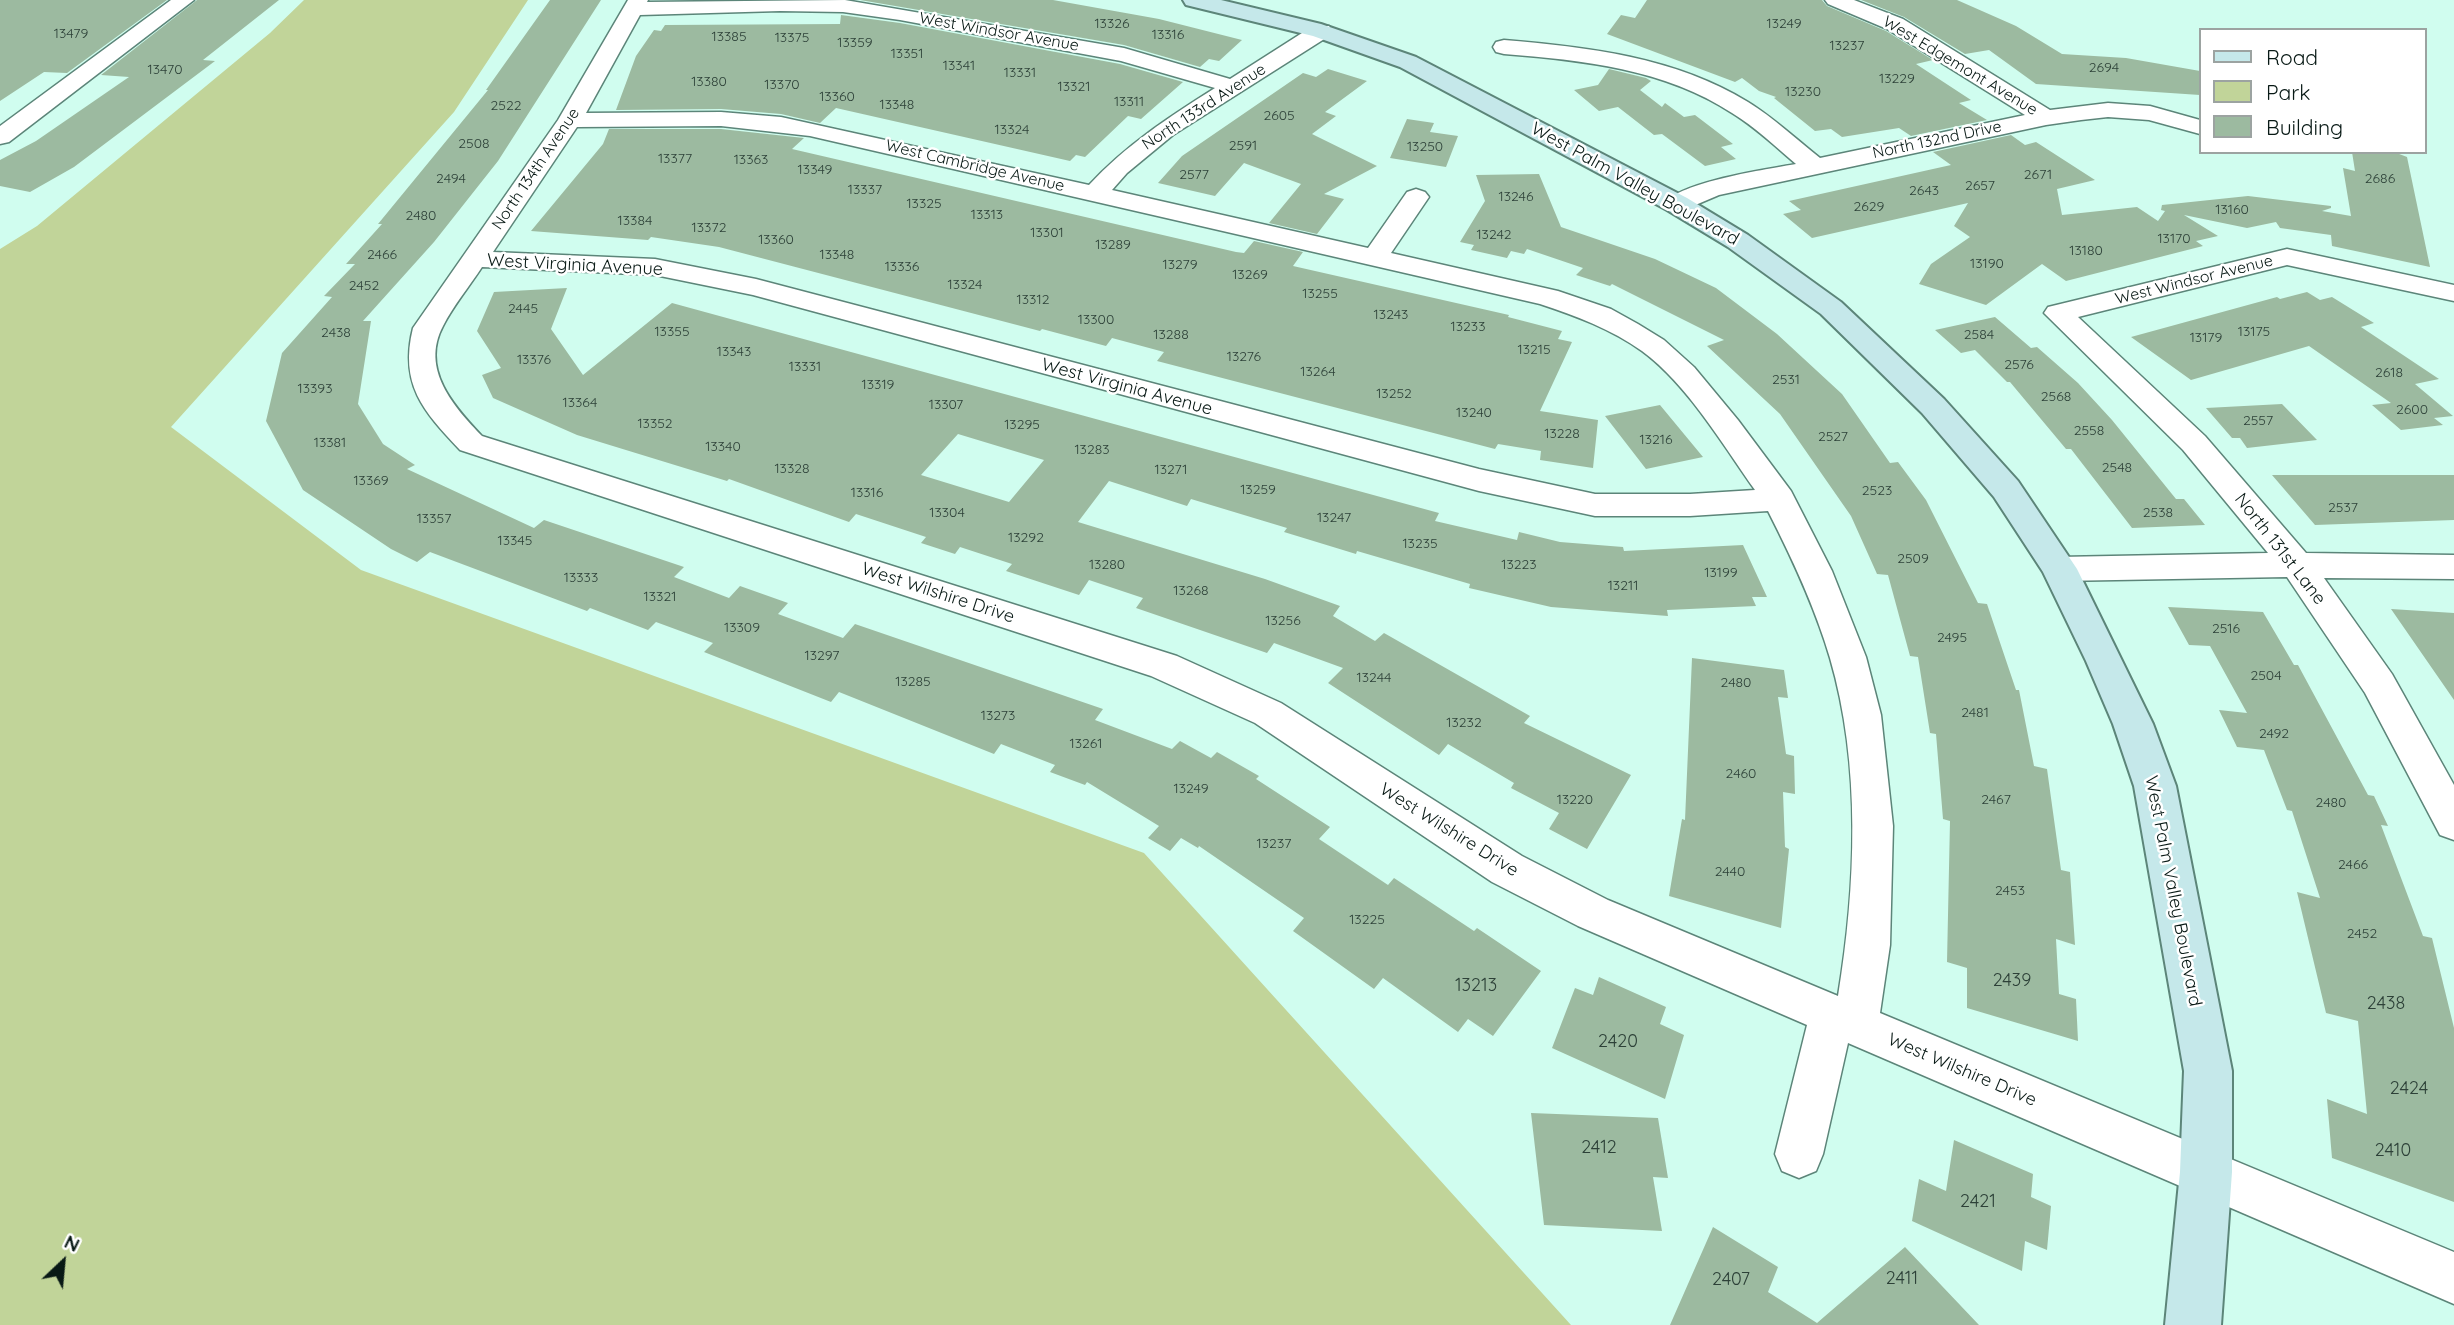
<!DOCTYPE html>
<style>
body{margin:0}
#map{position:relative;width:2454px;height:1325px;overflow:hidden;background:#d0fdef;font-family:Quicksand,sans-serif}
canvas{display:block}
.legend{position:absolute;left:2199px;top:28px;width:228px;height:126px;box-sizing:border-box;background:#fff;border:2px solid #9ca3a1;margin:0;padding:9px 12px;list-style:none;font-size:21px;color:#081915}
.legend li{display:flex;align-items:center;gap:14px;height:35px}
.legend b{width:35px;border:2px solid #9ca3a1}
.north{position:absolute;left:28px;top:1227px;width:70px;height:70px;-webkit-text-stroke:5px #fff;paint-order:stroke;rotate:26deg;font-size:19px;font-weight:700;line-height:28px;text-align:center;color:#081915}
.north::after{content:'';display:block;margin:auto;width:24px;height:32px;background:#081915;clip-path:polygon(50% 0,100% 100%,50% 72%,0 100%)}
</style>
<div id="map">
<canvas width="2454" height="1325"></canvas>
<ul class="legend">
<li><b style="height:9px;background:#c5e8ea"></b>Road</li>
<li><b style="height:19px;background:#c1d499"></b>Park</li>
<li><b style="height:19px;background:#9cbaa0"></b>Building</li>
</ul>
<div class="north">N</div>
</div>
<script>
const ctx = document.querySelector('canvas').getContext('2d');
ctx.lineJoin = 'round';
function paint(path, color) {
  ctx.fillStyle = color;
  ctx.fill(path, 'evenodd');
}
function stroke(path, color, width, dash) {
  ctx.strokeStyle = color;
  ctx.lineWidth = width;
  ctx.lineCap = dash ? 'butt' : 'round';
  ctx.setLineDash(dash || []);
  ctx.stroke(path);
}
function drawText(font, color, halo, rows, align = 'center') {
  ctx.font = font + ' Quicksand,sans-serif';
  ctx.lineWidth = 5;
  ctx.setLineDash([]);
  ctx.textBaseline = 'middle';
  ctx.strokeStyle = halo;
  ctx.fillStyle = color;
  for (const [text, x, y, turn = 0] of rows) {
    ctx.save();
    ctx.translate(x, y);
    ctx.rotate((+turn || 0) * Math.PI / 180);
    ctx.textAlign = isNaN(turn) ? turn : align;
    if (halo) ctx.strokeText(text, 0, 0);
    ctx.fillText(text, 0, 0);
    ctx.restore();
  }
}
const green = new Path2D(`
 M304,0H528L454,112L171,427L361,570L1144,853L1571,1325H0V249L37,226L270,33Z`);
const building = new Path2D(`
 M0,0H167L67,73L44,72L0,101Z
 M197,0H279L203,60L215,61L74,167L30,192L0,186V160L36,141L129,77L101,75Z
 M550,0H601L498,161L434,242L363,321H371L358,404L383,444L415,465L407,469L534,528L544,520L684,567L674,577L729,598L740,586L788,603L778,614L843,638L855,624L1103,709L1095,720L1172,749L1180,741L1211,758L1217,752L1259,776L1256,779L1330,827L1319,839L1388,885L1394,878L1474,931L1477,928L1541,971L1493,1036L1468,1019L1458,1032L1383,978L1374,989L1293,931L1304,918L1199,846L1198,848L1181,838L1170,851L1148,838L1159,826L1087,782L1085,785L1050,772L1055,765L1001,744L994,754L839,692L831,702L704,652L713,643L656,622L648,630L590,608L587,611L430,552L417,562L391,549L303,490L266,421L282,353L332,297L324,296L355,264H346L382,224H378L488,90H486Z
 M860,0H1053L1159,19L1242,40L1219,61L1209,59L1200,67L1124,45Z
 M1647,0H1822L1827,6L1886,31L1933,60L1916,64L1971,100L1959,103L1987,120L1911,136L1899,128L1842,137L1831,129L1815,131L1774,98L1776,97L1759,91L1742,78L1735,82L1607,34L1621,15L1635,18Z
 M1861,0H1957L2016,26L2062,54L2126,58L2200,71V95L2036,84L1989,50L1965,54L1904,17Z
 M841,15L900,23L1120,64L1183,82L1141,119L1128,116L1085,157L1076,155L1070,161L836,108L820,123L781,114L721,109L616,110L636,56L654,30L661,31L665,25L840,24Z
 M1328,69L1367,81L1325,112L1336,116L1312,134L1377,166L1324,194L1344,199L1317,234L1269,223L1301,184L1244,163L1215,196L1158,183L1182,156L1303,73L1316,77Z
 M1609,69L1646,78L1651,81L1640,90L1662,107L1665,103L1684,117L1695,115L1733,144L1721,147L1736,159L1705,166L1662,134L1654,135L1618,107L1599,111L1574,90L1598,85Z
 M1407,119L1434,123L1430,132L1458,136L1446,167L1390,158Z
 M609,129H721L804,138L792,149L1236,252L1244,253L1254,241L1303,252L1293,266L1509,315L1508,317L1562,331L1558,339L1572,342L1540,411L1598,420L1593,468L1540,460L1541,451L1498,444L1495,449L1157,361L1164,352L1112,338L1106,346L1042,329L1040,331L719,247L651,237L648,240L531,231L603,144Z
 M2011,135L2025,145L2036,142L2095,180L2057,189L2062,215L2137,207L2158,221L2165,211L2161,210L2162,205L2248,196L2331,206V208L2322,211L2351,216L2343,168L2355,171L2352,152H2394L2407,157L2430,267L2332,246L2331,235L2280,228L2276,222L2247,228L2184,215L2218,236L2196,241L2203,246L2066,281L2042,264L1986,305L1919,284L1931,264L1970,237L1954,226L1968,203L1812,238L1783,214L1801,210L1789,201L1951,165L1933,152Z
 M1539,174L1561,227L1655,259L1716,288L1777,334L1842,394L1890,463L1898,462L1926,500L1978,603L1987,604L2016,690H2019L2034,766L2047,769L2061,870L2070,872L2075,945L2056,939L2059,994L2076,999L2078,1041L1967,1008V968L1947,962L1950,821L1943,819L1936,734L1930,733L1918,657L1910,656L1888,575L1877,574L1851,516L1780,414L1707,346L1724,340L1612,284L1610,286L1576,275L1583,268L1527,249L1524,254L1511,251L1507,258L1471,250L1474,245L1460,242L1485,201L1476,175Z
 M567,288L551,329L583,375L672,303L1439,513L1435,521L1517,540L1519,532L1560,542L1623,547L1624,551L1743,545L1767,597H1752L1756,606L1667,610L1668,616L1551,607L1469,588L1470,584L1357,551L1356,554L1284,532L1287,528L1191,499L1187,506L1109,481L1078,522L1265,579L1340,606L1333,616L1375,641L1384,633L1530,716L1524,723L1631,775L1587,849L1549,829L1559,813L1511,788L1514,783L1448,744L1439,755L1328,683L1343,668L1274,643L1267,653L1136,608L1143,598L1089,580L1079,595L1006,571L1012,564L960,547L955,554L921,543L926,537L856,514L849,522L729,479L727,481L577,435L493,398L482,375L501,368L477,331L494,292ZM958,434L1044,460L1009,502L921,475Z
 M2307,292L2320,300L2332,297L2374,323L2361,327L2439,379L2415,384L2453,416L2434,418L2443,425L2401,430L2372,405L2391,403L2309,346L2191,380L2131,337L2277,297L2280,299Z
 M1995,317L2031,348L2037,347L2078,383L2112,420L2176,499H2184L2205,525L2132,528L2071,449H2066L2010,382H2007L1975,350L1961,353L1935,330Z
 M2282,404L2317,440L2247,448L2240,438H2232L2206,408Z
 M1660,405L1703,457L1646,469L1605,416Z
 M2272,475H2454V520L2315,525Z
 M2168,607L2263,612L2294,665H2298L2368,795L2374,796L2388,826L2381,825L2423,936L2432,938L2454,1028V1202L2332,1158L2327,1099L2367,1114L2358,1021L2326,1013L2297,892L2320,898L2292,811L2287,810L2264,750L2237,747L2219,710L2247,713L2210,646L2189,645Z
 M2391,609L2454,613V700Z
 M1692,658L1784,670L1788,698L1778,697L1786,754L1794,756L1795,794L1783,792L1785,847L1789,849L1781,928L1669,896L1682,819L1685,820Z
 M1599,977L1666,1007L1660,1024L1684,1035L1665,1099L1552,1048L1575,988L1593,995Z
 M1531,1113L1658,1118L1668,1178L1653,1177L1662,1231L1544,1225Z
 M1954,1140L2033,1174L2031,1197L2051,1206L2047,1250L2025,1241L2022,1271L1912,1221L1919,1179L1946,1191Z
 M1713,1227L1778,1267L1768,1292L1817,1323L1905,1247L1979,1325H1670Z`);
const street = new Path2D(`
 M171,0H194L9,142L0,144V126Z
 M628,0H648L647,2L845,0L1124,48L1230,79L1313,26H1329L1332,31L1329,36L1173,135L1127,173L1112,190L1368,248L1407,192L1416,189L1425,192L1429,197L1391,253L1558,291L1611,309L1638,324L1664,340L1694,367L1738,420L1791,491L1832,571L1866,657L1881,715L1893,826L1890,945L1880,1013L2454,1252V1304L1848,1043L1823,1154L1816,1171L1799,1178L1782,1171L1775,1154L1807,1025L1578,926L1492,882L1255,723L1151,676L460,450C423,411 399,384 413,328L558,120ZM780,11L843,12L900,20L1121,61L1215,88C1169,117 1126,145 1089,185L781,117L721,112L586,113L640,15ZM721,126L810,136L1540,304C1576,316 1611,329 1642,351C1687,384 1723,445 1755,490L1690,494H1595L1479,469L756,279L655,259L493,252L577,127ZM482,267L655,275L753,295L1479,491L1595,516H1690L1768,511C1792,558 1815,607 1830,658C1861,764 1856,887 1838,996L1608,900L1522,856L1281,703L1177,656L482,436C454,407 420,369 443,326C453,306 469,287 482,267Z
 M1825,0H1854L1903,19L2050,110L2108,103L2150,106L2200,120V134L2149,120L2108,117L2081,120L2046,125L1719,195L1686,209L1677,212L1668,209L1664,204C1679,182 1768,169 1796,164C1775,146 1755,127 1732,113C1665,69 1582,60 1504,54L1496,52L1493,47L1496,42L1504,40C1587,47 1675,57 1748,102C1774,118 1796,139 1820,158L2025,115L1887,29L1828,4Z
 M2287,249L2454,285V301L2287,265L2078,317L2205,436L2306,553L2454,555V579L2324,578L2392,674L2454,785V840L2440,835L2365,693L2287,577L2059,581L2047,578L2042,569L2047,560L2059,557L2268,553L2183,450L2044,313L2048,307Z`);
const secondary = new Path2D(`
 M1183,0H1221L1321,24L1416,57L1687,198L1748,235L1841,302L1944,399L2018,481L2077,569L2153,724L2176,786L2232,1071V1172L2221,1325H2165L2180,1172L2184,1071L2134,786L2113,724L2086,661L2043,572L1994,497L1922,413L1821,314L1728,247L1667,210L1400,67L1313,36L1186,5Z`);
const numberNames = [
 ["13326",1112,24],
 ["13249",1784,24],
 ["13479",71,34],
 ["13316",1168,35],
 ["13385",729,37],
 ["13375",792,38],
 ["13359",855,43],
 ["13237",1847,46],
 ["13351",907,54],
 ["13341",959,66],
 ["2694",2104,68],
 ["13470",165,70],
 ["13331",1020,73],
 ["13229",1897,79],
 ["13380",709,82],
 ["13370",782,85],
 ["13321",1074,87],
 ["13230",1803,92],
 ["13360",837,97],
 ["13311",1129,102],
 ["13348",897,105],
 ["2522",506,106],
 ["2605",1279,116],
 ["13324",1012,130],
 ["2508",474,144],
 ["2591",1243,146],
 ["13250",1425,147],
 ["13377",675,159],
 ["13363",751,160],
 ["13349",815,170],
 ["2577",1194,175],
 ["2671",2038,175],
 ["2494",451,179],
 ["2686",2380,179],
 ["2657",1980,186],
 ["13337",865,190],
 ["2643",1924,191],
 ["13246",1516,197],
 ["13325",924,204],
 ["2629",1869,207],
 ["13160",2232,210],
 ["13313",987,215],
 ["2480",421,216],
 ["13384",635,221],
 ["13372",709,228],
 ["13301",1047,233],
 ["13242",1494,235],
 ["13170",2174,239],
 ["13360",776,240],
 ["13289",1113,245],
 ["13180",2086,251],
 ["2466",382,255],
 ["13348",837,255],
 ["13190",1987,264],
 ["13279",1180,265],
 ["13336",902,267],
 ["13269",1250,275],
 ["13324",965,285],
 ["2452",364,286],
 ["13255",1320,294],
 ["13312",1033,300],
 ["2445",523,309],
 ["13243",1391,315],
 ["13300",1096,320],
 ["13233",1468,327],
 ["13355",672,332],
 ["13175",2254,332],
 ["2438",336,333],
 ["13288",1171,335],
 ["2584",1979,335],
 ["13179",2206,338],
 ["13215",1534,350],
 ["13343",734,352],
 ["13276",1244,357],
 ["13376",534,360],
 ["2576",2019,365],
 ["13331",805,367],
 ["13264",1318,372],
 ["2618",2389,373],
 ["2531",1786,380],
 ["13319",878,385],
 ["13393",315,389],
 ["13252",1394,394],
 ["2568",2056,397],
 ["13364",580,403],
 ["13307",946,405],
 ["2600",2412,410],
 ["13240",1474,413],
 ["2557",2258,421],
 ["13352",655,424],
 ["13295",1022,425],
 ["2558",2089,431],
 ["13228",1562,434],
 ["2527",1833,437],
 ["13216",1656,440],
 ["13381",330,443],
 ["13340",723,447],
 ["13283",1092,450],
 ["2548",2117,468],
 ["13328",792,469],
 ["13271",1171,470],
 ["13369",371,481],
 ["13259",1258,490],
 ["2523",1877,491],
 ["13316",867,493],
 ["2537",2343,508],
 ["13304",947,513],
 ["2538",2158,513],
 ["13247",1334,518],
 ["13357",434,519],
 ["13292",1026,538],
 ["13345",515,541],
 ["13235",1420,544],
 ["2509",1913,559],
 ["13280",1107,565],
 ["13223",1519,565],
 ["13199",1721,573],
 ["13333",581,578],
 ["13211",1623,586],
 ["13268",1191,591],
 ["13321",660,597],
 ["13256",1283,621],
 ["13309",742,628],
 ["2516",2226,629],
 ["2495",1952,638],
 ["13297",822,656],
 ["2504",2266,676],
 ["13244",1374,678],
 ["13285",913,682],
 ["2480",1736,683],
 ["2481",1975,713],
 ["13273",998,716],
 ["13232",1464,723],
 ["2492",2274,734],
 ["13261",1086,744],
 ["2460",1741,774],
 ["13249",1191,789],
 ["13220",1575,800],
 ["2467",1996,800],
 ["2480",2331,803],
 ["13237",1274,844],
 ["2466",2353,865],
 ["2440",1730,872],
 ["2453",2010,891],
 ["13225",1367,920],
 ["2452",2362,934]
];
const farStreetnames = [
 ["West Windsor Avenue",999,32,10],
 ["West Edgemont Avenue",1960,66,31],
 ["North 133rd Avenue",1204,107,-33],
 ["North 132nd Drive",1937,140,-12],
 ["West Cambridge Avenue",975,166,13],
 ["North 134th Avenue",536,169,-56],
 ["West Windsor Avenue",2194,280,-14]
];
const streetNames = [
 ["West Palm Valley Boulevard",1635,184,29],
 ["West Virginia Avenue",575,265,3],
 ["West Virginia Avenue",1127,387,15],
 ["North 131st Lane",2280,549,52],
 ["West Wilshire Drive",938,593,18],
 ["West Wilshire Drive",1449,830,32],
 ["West Palm Valley Boulevard",2173,891,79],
 ["West Wilshire Drive",1962,1070,23]
];
const nearNumbernames = [
 ["2439",2012,981],
 ["13213",1476,986],
 ["2438",2386,1004],
 ["2420",1618,1042],
 ["2424",2409,1089],
 ["2412",1599,1148],
 ["2410",2393,1151],
 ["2421",1978,1202],
 ["2411",1902,1279],
 ["2407",1731,1280]
];
paint(green, '#c1d499');
paint(building, '#9cbaa0');
stroke(street, '#5c8579', 3);
stroke(secondary, '#5c8579', 4);
paint(street, '#fff');
paint(secondary, '#c5e8ea');
drawText('14px', '#2d4138', null, numberNames);
drawText('16px', '#081915', '#fff', farStreetnames);
drawText('18px', '#081915', '#fff', streetNames);
drawText('18px', '#2d4138', null, nearNumbernames);
</script>
